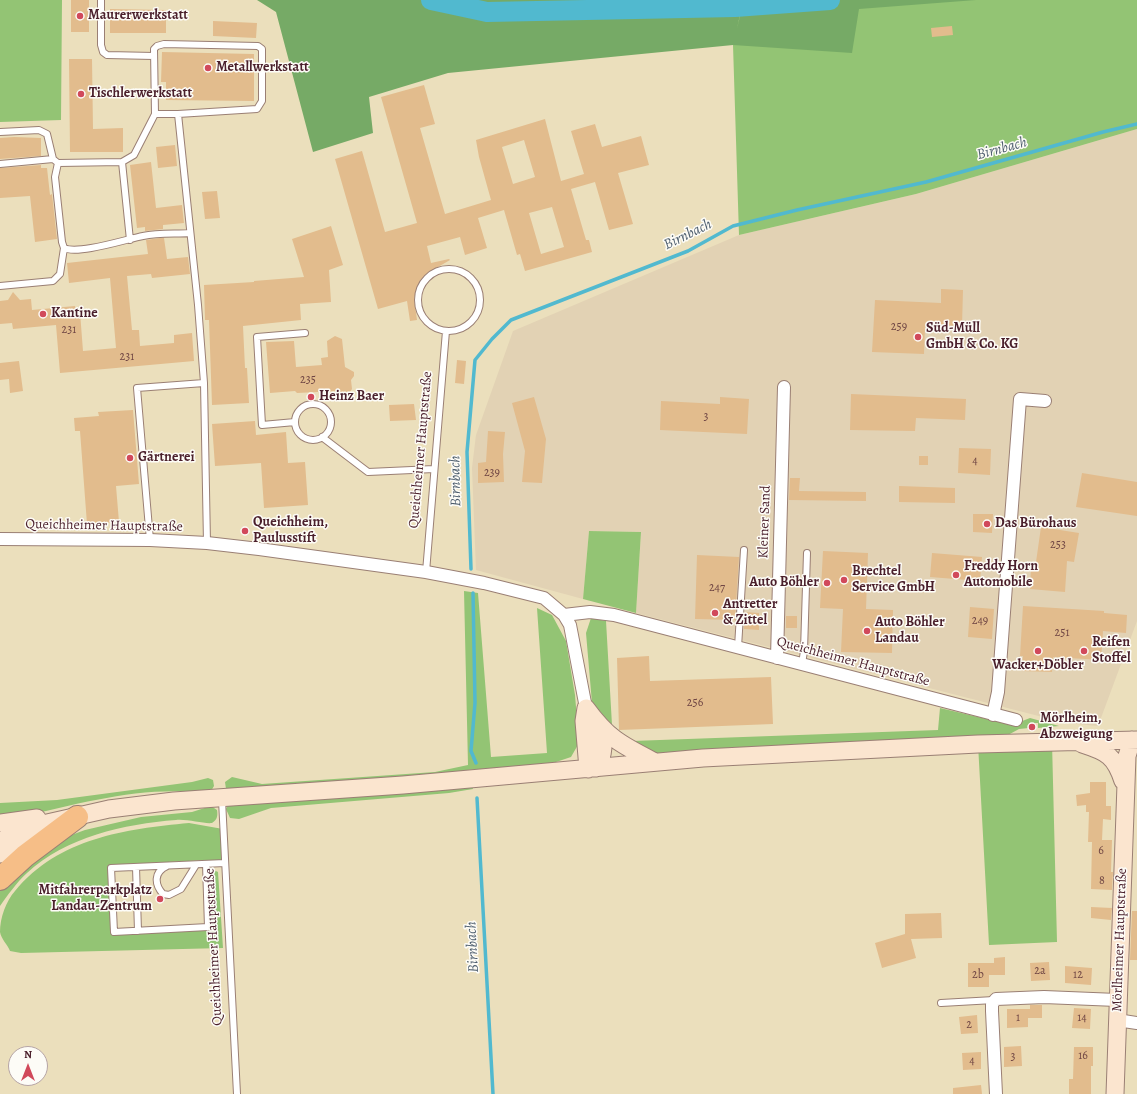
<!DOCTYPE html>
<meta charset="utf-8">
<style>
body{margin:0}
#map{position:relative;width:1137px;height:1094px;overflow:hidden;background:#ebdfbc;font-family:Alegreya,serif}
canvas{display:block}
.north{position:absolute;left:8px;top:1046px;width:40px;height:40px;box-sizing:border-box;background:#fdfcf7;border:1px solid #b5a4a5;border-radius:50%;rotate:0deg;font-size:11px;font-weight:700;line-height:16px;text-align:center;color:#4a1f2b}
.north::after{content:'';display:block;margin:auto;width:14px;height:18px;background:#d1495b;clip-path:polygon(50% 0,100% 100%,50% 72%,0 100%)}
</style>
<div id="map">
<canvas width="1137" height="1094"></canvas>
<div class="north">N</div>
</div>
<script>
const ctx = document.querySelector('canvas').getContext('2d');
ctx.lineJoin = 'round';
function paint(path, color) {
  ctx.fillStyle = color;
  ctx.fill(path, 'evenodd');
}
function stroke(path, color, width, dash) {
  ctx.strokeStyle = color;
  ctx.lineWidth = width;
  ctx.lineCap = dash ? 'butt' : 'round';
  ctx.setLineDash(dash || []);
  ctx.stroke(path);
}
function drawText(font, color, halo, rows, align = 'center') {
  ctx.font = font + ' Alegreya,serif';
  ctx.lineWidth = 3;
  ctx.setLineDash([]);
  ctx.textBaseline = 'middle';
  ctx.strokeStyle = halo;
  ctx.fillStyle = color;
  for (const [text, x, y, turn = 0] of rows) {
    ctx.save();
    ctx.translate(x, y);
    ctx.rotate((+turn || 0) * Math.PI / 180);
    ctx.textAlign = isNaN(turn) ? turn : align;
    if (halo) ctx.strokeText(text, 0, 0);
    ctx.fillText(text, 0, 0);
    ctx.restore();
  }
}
const built = new Path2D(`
 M1137,129V621L1098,726L1066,723L636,613L641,532L589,531L583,599L476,570L472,468L476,435L513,331L739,235L916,194Z`);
const green = new Path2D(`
 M0,0H62L61,120L0,122Z
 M743,0H1137V129L916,194L739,235L733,45Z
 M589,531L641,532L636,613L583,599Z
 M464,591L478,593L491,757L547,753L537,608L552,615L566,641L575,695L579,743L571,757L550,764L467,770L431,776L226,789L225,782L232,777L262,784L435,772L468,765Z
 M591,618L606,621L612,725L632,741L938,730L940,708L1012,725L1030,718L1059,726L1038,728V723H1029V728L1019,729L1008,735L640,754L611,734L592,703L586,633Z
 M1052,742L1057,942L989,945L978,744Z
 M208,778L213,780L214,786L211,791L205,793C140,786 83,803 20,817H0V803L57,800L192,782Z
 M472,786L473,789L449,793L271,808L239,819L230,818L226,809L228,805Z
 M211,806L217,810C218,816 217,820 212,823C204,824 188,819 176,820C124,824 66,837 27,873C16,883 8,895 0,906V890L5,884L66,837L85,830L141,817L192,812Z
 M189,823L223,829L225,863L209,864L208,860L109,865L111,934L212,930L209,868L218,872L223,948L21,953L10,951C8,945 1,939 0,932C0,918 6,901 15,891C59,838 125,829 189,823Z`);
const forest = new Path2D(`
 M257,0H743L737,29L744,0H976L859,9L852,53L733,45L448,73L369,97L373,133L313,152L276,12Z`);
const stream = new Path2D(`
 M471,569L467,452L475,360L492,339L511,320L688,251L733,226L797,210L926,182L1103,132L1137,124
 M473,593L475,703L471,751L476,763
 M477,798L493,1094`);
const river = new Path2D(`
 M431,0L487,12L735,7L830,0`);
const building = new Path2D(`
 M71,0H89V32H71Z
 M110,9L166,10V33H110Z
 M213,21L257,23L256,38L213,36Z
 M952,26L953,35L932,37L931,28Z
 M162,52L254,54V101L166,100V82H161Z
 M69,59H92L93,129L123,128V152H70Z
 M424,85L435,124L420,128L445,214L491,200L479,157L476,140L545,119L561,181L584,174L571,131L595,124L602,147L641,136L649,165L618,173L633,224L609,230L595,182L571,189L586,240H589L592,252L525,271L520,254L517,255L504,210L478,218L487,248L465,255L460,237L427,246L431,263L449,259L450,260L426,274L420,281L414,298L417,320L410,321L407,301L378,309L335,159L362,151L385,232L417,223L381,97ZM524,140L535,177L513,184L502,147ZM552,207L564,247L541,254L529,213Z
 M14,137L41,138V156L0,159V138Z
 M175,145L177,166L158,168L156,147Z
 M151,162L156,208L182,205L184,223L163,225V229L145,231V227L137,228L130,165Z
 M41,165V168H47L50,195L52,194L57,239L35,242L30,196L0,198V168Z
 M217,191L220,218L205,219L202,192Z
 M331,226L343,265L329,270L331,302L300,304L301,320L243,326L245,368H247L249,403L212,405L209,320H205L204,285L254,282V281L304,277L292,239Z
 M160,238H164L167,259L188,257L190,274L152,278L151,274L127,276L132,330H139L140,346L174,343V335L192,333L194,361L60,373L56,325L13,329L12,323L0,324V301L8,300L13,292L20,300L31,299L32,310L75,306L76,313L80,312L83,351L116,348L110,278L69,283L67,263L148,254L146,240Z
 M941,289L963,290L962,326L925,324L924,354L872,352L875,300L941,303Z
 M335,336L342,339L345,367L354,372V376L351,380L352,389L348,395H342L338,391L297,393L295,391L270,393L266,342L294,341L296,367L322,365L321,358L328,357L327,341Z
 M457,360L466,361L464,384L455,383Z
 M19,361L23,391L10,393L9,379L0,380V363Z
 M851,394L966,399L965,420L916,418L915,431L850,430Z
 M534,397L546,439L542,483L522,482L525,451L512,403Z
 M720,397L749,399L747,434L660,430L661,401L720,404Z
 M414,404L416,420L390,421L389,405Z
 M133,410L139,484L116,486L119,522L87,524L80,431H75L74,418L99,416L98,412Z
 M255,421L256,435L286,432L288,463L305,462L308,505L264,508L261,463L215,466L212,424Z
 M488,431L505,432L503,454L504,482L478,483V463L486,462Z
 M959,448L991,449L990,475L958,473Z
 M919,456H928V465H919Z
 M1082,473L1137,482V516L1076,507Z
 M790,478H800L799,491L866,492V501L789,500Z
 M899,486L955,488V503L899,502Z
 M973,514H993L992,533L973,532Z
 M1041,527L1079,533L1074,562L1067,561L1065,592L1030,589L1031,568L1035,569Z
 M823,551L868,553L866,609L893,610L892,653L841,652L843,609L820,608Z
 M932,553L982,557L980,581L930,577Z
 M697,555L739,557L735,620L695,619Z
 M1023,606L1104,611V613L1127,615L1126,633L1103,631L1101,660L1053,657L1052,672L1022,671L1023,656H1020Z
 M970,607L994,609L992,639L968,637Z
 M745,612L759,613V630L744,629Z
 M786,616H797V628H786Z
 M649,656L650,681L771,677L773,724L619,730L617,658Z
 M1090,782H1106V806H1111V820L1103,819L1102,840H1112L1111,872H1113L1112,890L1091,889L1092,842H1088L1089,812H1086V805L1077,806L1076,795L1090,793Z
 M1091,907L1112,908L1111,920L1091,918Z
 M1132,911H1137V960H1130Z
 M941,913L942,938L911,939L916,958L882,968L875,943L905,934V914Z
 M1005,957V975H989V987H968V963H994V958Z
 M1049,962L1050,980L1031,981L1030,963Z
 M1065,966L1092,968L1091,985L1065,983Z
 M1030,1005H1042V1018H1028V1027L1007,1028V1009H1030Z
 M1074,1008L1091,1009L1090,1029L1072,1028Z
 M977,1015L978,1033L961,1034L959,1017Z
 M1021,1046L1022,1066L1004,1067V1047Z
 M1074,1047H1093V1066H1091V1094H1069V1079H1073Z
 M981,1052V1069L963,1070L962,1053Z
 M981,1085L982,1094H953V1088Z`);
const lane = new Path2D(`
 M101,0V45L103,52L107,55L154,56
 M155,114L154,49L157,46L164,44L258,46L262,49V101L257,109L178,114
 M0,132L39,130L47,134L53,159L58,163
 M122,162L130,240
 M0,164L53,159
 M190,233C174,234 158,233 143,236C127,239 78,255 64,248L62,242L55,177L58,163L122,162L134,155L155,114H178L198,305L204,383L207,543
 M418 300a31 31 0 1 1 62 0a31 31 0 1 1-62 0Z
 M0,286L53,281L60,274L64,248
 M295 422a18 18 0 1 1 36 0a18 18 0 1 1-36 0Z
 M295,422L262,425L257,337L305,333
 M322,437L368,472L434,469
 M150,540L137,388L204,383
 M426,572L446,331
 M738,647L744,550
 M802,664L804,651L807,553
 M222,800L237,1094
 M206,864L208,927L114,932L111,868L225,863
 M167,866C154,872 154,884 163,894L169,895L181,889L196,865
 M136,867L138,931
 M941,1003L994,1000`);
const street = new Path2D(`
 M0,539L150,540L207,543L259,549L426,572L484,583L544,598L564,615L570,625L586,708
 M564,615L590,612L614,615L1016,720
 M777,658L784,387
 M993,715L998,692L1020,399L1045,401
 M1117,1020L1137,1023
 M996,1094L992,1011V1004L996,999L1044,997L1117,1000`);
const secondary = new Path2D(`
 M586,708C608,738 620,744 653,761
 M586,708L584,721L588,769
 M1082,744C1107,752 1115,756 1123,781
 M596,768C605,754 604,743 600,727
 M0,823L37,818
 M0,841L47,823L109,809L174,801L403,785L703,758L978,744L1137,740
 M0,854L39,836
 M1115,1094L1127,756L1132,740`);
const highway = new Path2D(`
 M0,879L25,856L77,817`);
const markers = [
 [80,16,4,"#d1495b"],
 [208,68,4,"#d1495b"],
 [81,94,4,"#d1495b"],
 [43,314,4,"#d1495b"],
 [918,337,4,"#d1495b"],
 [311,397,4,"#d1495b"],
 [130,458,4,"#d1495b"],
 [987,524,4,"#d1495b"],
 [245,531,4,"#d1495b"],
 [956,575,4,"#d1495b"],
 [844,580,4,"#d1495b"],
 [827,583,4,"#d1495b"],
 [715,613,4,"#d1495b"],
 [867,631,4,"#d1495b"],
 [1038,651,4,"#d1495b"],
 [1084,651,4,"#d1495b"],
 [1032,727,4,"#d1495b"],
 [160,899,4,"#d1495b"]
];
const numberNames = [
 ["259",899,327],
 ["231",69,330],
 ["231",127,357],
 ["235",308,380],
 ["3",706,417],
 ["4",975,461],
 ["239",492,473],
 ["253",1058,545],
 ["247",717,588],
 ["249",980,621],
 ["251",1062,633],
 ["256",695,703],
 ["6",1101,851],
 ["8",1102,881],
 ["2a",1040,971],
 ["2b",978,975],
 ["12",1078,975],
 ["1",1018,1018],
 ["14",1082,1018],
 ["2",969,1025],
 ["16",1083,1056],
 ["3",1013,1057],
 ["4",972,1061]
];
const poiNames = [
 ["Maurerwerkstatt",88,16],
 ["Metallwerkstatt",216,68],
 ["Tischlerwerkstatt",89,94],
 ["Kantine",51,314],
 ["Süd-Müll",926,329],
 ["GmbH & Co. KG",926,345],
 ["Heinz Baer",319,397],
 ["Gärtnerei",138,458],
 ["Queichheim,",253,523],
 ["Paulusstift",253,539],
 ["Das Bürohaus",995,524],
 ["Freddy Horn",964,567],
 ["Automobile",964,583],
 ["Brechtel",852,572],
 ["Service GmbH",852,588],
 ["Auto Böhler",819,583,"right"],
 ["Antretter",723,605],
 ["& Zittel",723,621],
 ["Auto Böhler",875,623],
 ["Landau",875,639],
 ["Reifen",1092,643],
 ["Stoffel",1092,659],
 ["Wacker+Döbler",1038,666,"center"],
 ["Mörlheim,",1040,719],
 ["Abzweigung",1040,735],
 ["Mitfahrerparkplatz",152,891,"right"],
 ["Landau-Zentrum",152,907,"right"]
];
const streetNames = [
 ["Queichheimer Hauptstraße",421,450,-85],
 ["Kleiner Sand",765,522,-88],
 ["Queichheimer Hauptstraße",104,526,1],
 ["Queichheimer Hauptstraße",853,662,15],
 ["Mörlheimer Hauptstraße",1120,940,-88],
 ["Queichheimer Hauptstraße",214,947,-93]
];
const waterNames = [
 ["Birnbach",1002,149,-15],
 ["Birnbach",688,235,-26],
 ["Birnbach",456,481,-91],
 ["Birnbach",473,947,-93]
];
paint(built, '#e2d2b4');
paint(green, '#93c474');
paint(forest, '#76aa66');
stroke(stream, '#51b9cf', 3.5);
stroke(river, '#51b9cf', 20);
paint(building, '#e2bc8d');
stroke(lane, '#9a7f74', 8);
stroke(street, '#9a7f74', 14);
stroke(secondary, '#9a7f74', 19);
stroke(highway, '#9a7f74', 24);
stroke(lane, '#fff', 6);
stroke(street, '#fff', 12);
stroke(secondary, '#fbe5cf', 17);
stroke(highway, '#f6be87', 22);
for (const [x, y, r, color] of markers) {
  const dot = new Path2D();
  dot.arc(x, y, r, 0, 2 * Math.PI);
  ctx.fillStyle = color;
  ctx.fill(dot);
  stroke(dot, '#fdfcf7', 1.5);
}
drawText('12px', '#704644', null, numberNames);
drawText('bold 14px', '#4a1f2b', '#fdfcf7', poiNames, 'left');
drawText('14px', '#4a1f2b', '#fdfcf7', streetNames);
drawText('italic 15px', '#4d5d6d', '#fdfcf7', waterNames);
</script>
